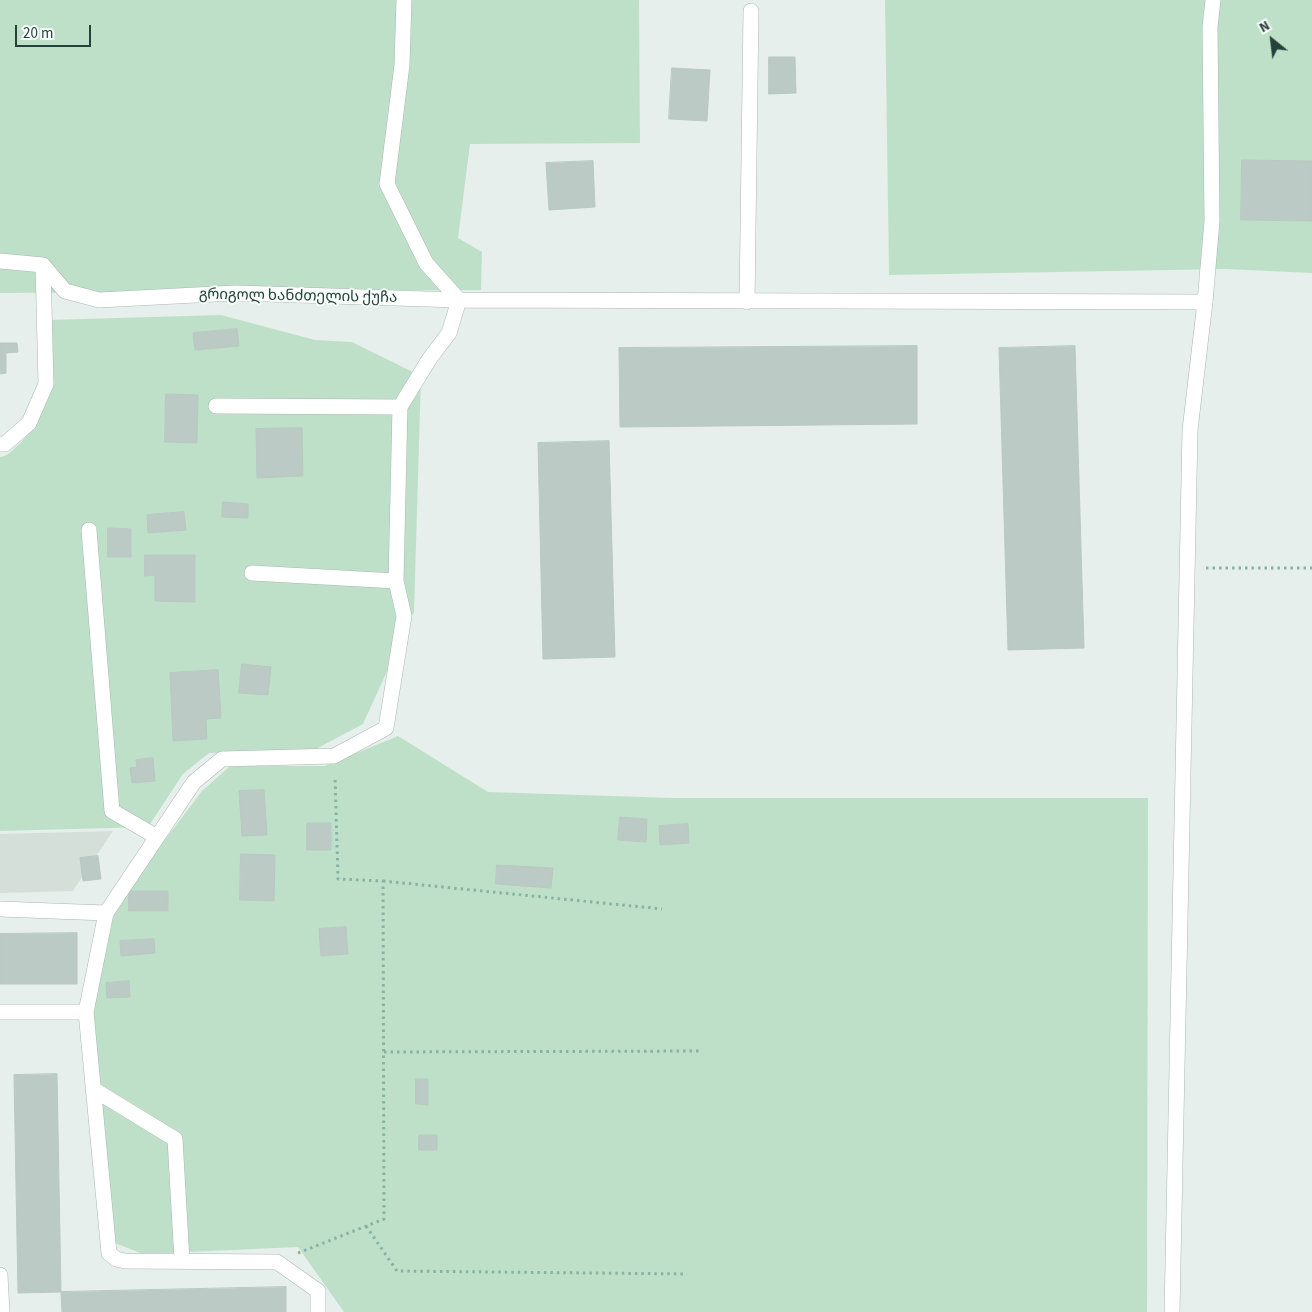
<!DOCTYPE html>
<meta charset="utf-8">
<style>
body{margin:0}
#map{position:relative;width:1312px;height:1312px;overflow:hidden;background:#e6efeb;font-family:"Source Sans 3",sans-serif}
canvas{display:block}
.north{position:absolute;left:1247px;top:15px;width:50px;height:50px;-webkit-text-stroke:4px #f7fbf9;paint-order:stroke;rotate:331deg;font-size:14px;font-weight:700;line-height:20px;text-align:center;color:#24423a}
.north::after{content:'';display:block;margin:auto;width:18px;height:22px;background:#24423a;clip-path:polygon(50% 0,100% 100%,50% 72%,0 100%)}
.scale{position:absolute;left:15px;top:25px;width:76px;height:22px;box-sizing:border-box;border:2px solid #24423a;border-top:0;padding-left:6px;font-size:15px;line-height:18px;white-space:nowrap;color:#24423a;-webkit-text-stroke:4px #f7fbf9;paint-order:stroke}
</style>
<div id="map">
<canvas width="1312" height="1312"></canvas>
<div class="north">N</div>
<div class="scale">20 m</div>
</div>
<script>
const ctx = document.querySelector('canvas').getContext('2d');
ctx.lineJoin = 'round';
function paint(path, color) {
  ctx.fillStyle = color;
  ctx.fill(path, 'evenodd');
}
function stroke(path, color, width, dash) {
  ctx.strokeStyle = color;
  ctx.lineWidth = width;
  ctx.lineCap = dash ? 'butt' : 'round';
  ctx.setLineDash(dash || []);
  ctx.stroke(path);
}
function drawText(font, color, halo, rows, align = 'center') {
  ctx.font = font + ' "Source Sans 3","Noto Sans Georgian",sans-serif';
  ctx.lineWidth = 4;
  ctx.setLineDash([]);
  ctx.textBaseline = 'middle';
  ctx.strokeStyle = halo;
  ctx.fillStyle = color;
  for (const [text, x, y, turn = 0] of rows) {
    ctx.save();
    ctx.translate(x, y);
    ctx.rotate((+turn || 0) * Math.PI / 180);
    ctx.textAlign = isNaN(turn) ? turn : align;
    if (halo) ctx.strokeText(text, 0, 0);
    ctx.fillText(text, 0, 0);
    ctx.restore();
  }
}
const built = new Path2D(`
 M113,831L73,891L0,893V834Z`);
const green = new Path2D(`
 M0,0H639L640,143L470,144L458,238L482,252L481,290L0,293Z
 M885,0H1312V273L1225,269L889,275Z
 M221,315L315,340L352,342L421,376L414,612L363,724L314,750L209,753L183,774L148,827L0,831V457C7,456 11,452 16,447C52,417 46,363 49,320Z
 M398,736L488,792L673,798H1148L1147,1312H344L298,1247L143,1254L115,1243L93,1011L100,971L117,903L202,791L230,766H325Z`);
const building = new Path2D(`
 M769,57H795L796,93L769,94Z
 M672,68L710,70L707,121L669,119Z
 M1242,160L1312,161V221L1241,220Z
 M593,161L595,207L549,210L546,163Z
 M237,329L239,346L195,350L193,333Z
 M0,343H17L18,352L6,353V373L0,374Z
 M917,346V424L620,427L619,348Z
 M1075,346L1084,648L1008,650L999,348Z
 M166,394L198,395L197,443L165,442Z
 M302,428L303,476L257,478L256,429Z
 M609,441L615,657L543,659L538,443Z
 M223,502L248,504V518L222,517Z
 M184,512L186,530L148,533L147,515Z
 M108,528L131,529V557H108Z
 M145,555H195V602L155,601V575L145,576Z
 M242,664L271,667L268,695L239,693Z
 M218,670L221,718L206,719L207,739L173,741L170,673Z
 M153,758L155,781L132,783L130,768L137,767L136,760Z
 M264,790L267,835L242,836L239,791Z
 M620,817L647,819L646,842L618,840Z
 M307,823H331V850H307Z
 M688,824L689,843L660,845L659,826Z
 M241,854L275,855L274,901L240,900Z
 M98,856L101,879L83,881L80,858Z
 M497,865L553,868L551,888L496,884Z
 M129,891H168V911H129Z
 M346,927L348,954L321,956L319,929Z
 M77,933V984H0V934Z
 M154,939L155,953L121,956L120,941Z
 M129,981L130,997L107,998L106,983Z
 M57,1074L61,1292L18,1293L14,1075Z
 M416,1079H428V1105L416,1104Z
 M419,1135H437V1150H419Z
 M286,1287V1312H62L61,1292Z`);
const path = new Path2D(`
 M1206,568H1312
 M383,881L662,909
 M384,1052L701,1051
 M366,1226L397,1271L687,1274
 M298,1253L384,1219L383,881L338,879L335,776`);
const service = new Path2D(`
 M404,0L402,65L387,184L426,263L459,300
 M0,261L43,265L65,291L99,300L235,293L459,300L1205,302
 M747,302L751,11
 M216,406L400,407
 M0,444H5L29,423L46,384L43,265
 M89,530L112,811L157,837
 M252,573L396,581
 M0,909L106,913
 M93,1089L175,1139L182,1261
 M318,1312V1291L277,1262L125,1261L116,1259L109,1253L86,1012L106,913L194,782L222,759L334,756L386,728L404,616L396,581L400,407L430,358L449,333L459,300`);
const minor = new Path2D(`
 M0,1012H86
 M0,1275L2,1312
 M1172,1312L1190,430L1205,302L1212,221L1210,27L1213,0`);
const streetNames = [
 ["გრიგოლ ხანძთელის ქუჩა",298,297,1]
];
paint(built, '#d4dfda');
paint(green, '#bfe0c8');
paint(building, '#bbcac4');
stroke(building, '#b8c9c2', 1);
stroke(service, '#a8b8b2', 16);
stroke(minor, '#a8b8b2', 16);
stroke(path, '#86b3a5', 3, [2.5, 4]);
stroke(service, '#fff', 15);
stroke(minor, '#fff', 15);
drawText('15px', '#24423a', '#f7fbf9', streetNames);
</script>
